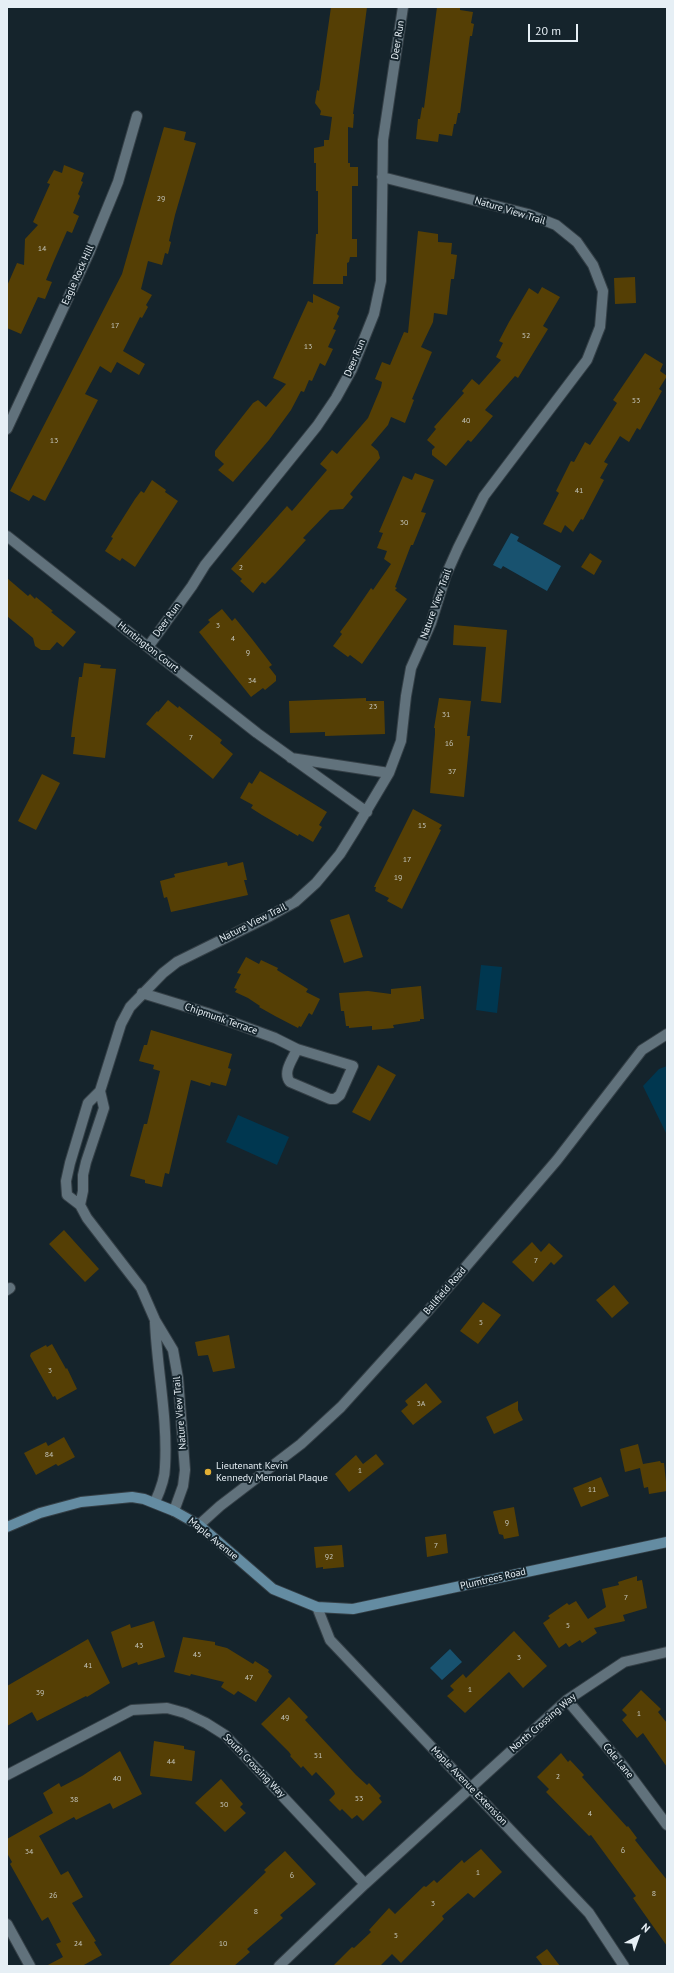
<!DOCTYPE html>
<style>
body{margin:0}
#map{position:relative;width:674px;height:1973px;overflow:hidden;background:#15242c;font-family:"PT Sans",sans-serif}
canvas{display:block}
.frame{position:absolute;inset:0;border:8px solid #e6eff5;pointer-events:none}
.north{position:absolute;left:618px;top:1917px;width:40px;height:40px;-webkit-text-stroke:3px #15242c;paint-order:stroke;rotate:41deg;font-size:11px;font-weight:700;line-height:16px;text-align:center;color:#e6eff5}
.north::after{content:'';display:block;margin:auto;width:14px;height:18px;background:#e6eff5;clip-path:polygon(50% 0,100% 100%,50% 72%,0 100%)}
.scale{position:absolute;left:528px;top:24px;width:50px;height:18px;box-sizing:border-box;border:2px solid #e6eff5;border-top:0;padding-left:5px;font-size:12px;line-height:14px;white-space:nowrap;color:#e6eff5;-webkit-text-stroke:3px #15242c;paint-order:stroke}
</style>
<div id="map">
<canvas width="674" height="1973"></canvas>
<div class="frame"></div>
<div class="north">N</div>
<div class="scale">20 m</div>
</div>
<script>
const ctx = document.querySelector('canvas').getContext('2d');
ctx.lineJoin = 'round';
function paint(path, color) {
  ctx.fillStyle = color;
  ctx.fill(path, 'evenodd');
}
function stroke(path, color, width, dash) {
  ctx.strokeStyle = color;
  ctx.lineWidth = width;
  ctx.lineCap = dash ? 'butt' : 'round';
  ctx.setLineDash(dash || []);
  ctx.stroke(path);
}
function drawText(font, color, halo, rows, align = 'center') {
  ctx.font = font + ' "PT Sans",sans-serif';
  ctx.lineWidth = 4;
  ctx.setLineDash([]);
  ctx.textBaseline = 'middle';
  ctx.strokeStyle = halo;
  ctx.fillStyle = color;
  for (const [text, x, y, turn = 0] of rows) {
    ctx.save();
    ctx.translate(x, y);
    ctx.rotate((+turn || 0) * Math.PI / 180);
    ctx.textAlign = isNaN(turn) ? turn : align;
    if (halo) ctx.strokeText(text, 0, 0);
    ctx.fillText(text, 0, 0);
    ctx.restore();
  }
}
const green = new Path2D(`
 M481,965L502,967L497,1013L476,1010Z
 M667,1066V1135L643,1086L659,1069Z
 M238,1115L289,1137L277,1165L226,1142Z`);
const water = new Path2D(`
 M511,533L519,537L517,541L561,566L547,591L503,566L501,569L493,565Z
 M450,1649L462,1662L442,1680L430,1668Z`);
const building = new Path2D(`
 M331,7H367L353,114H354L353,128L348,127V163H350V167H358V186H352V239H357V257H350L349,262L347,263V276H343V284H313L316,234H318V191H316V163H314V148L324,146V140H329L332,117L320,115L321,111L315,103L317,90L319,91Z
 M437,7H460V10L473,12L471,23L474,24L472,36H470L460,113H458L456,124H454L452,136L439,134L438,142L416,139L418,119H420L422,107L424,108Z
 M164,127L186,132L184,140L196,143L175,215L169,241L171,242L168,254L165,253L162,265L148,261L141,289L152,295L146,305L148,307L142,318L140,317L123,351L145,364L139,375L117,362L111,373L100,366L85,394L98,400L69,456L45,501L33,495L29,501L10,491L122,274Z
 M64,165L84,173L81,181L83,182L78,194L80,196L73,213L79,216L72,233L67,231L53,263L46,280L52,282L45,299L38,297L21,334L7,328V286L17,263L24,265L25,239L38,225L33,222L50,184L47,183L54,170L62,173Z
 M418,231L438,234V242L452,243L451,254L457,255L454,279H451L447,315L434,313L433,322L421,347L432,352L412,399L414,400L405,423L391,417L388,425L371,445L378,451L380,458L350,494L353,497L343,509L330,510L303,538L306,540L275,574L265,584L262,582L253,593L240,581L242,579L231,569L287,506L292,511L327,470L320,464L332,450L337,454L368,418L381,387L382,382L375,379L382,362L390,365L404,332L408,333Z
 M635,277L636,303L615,304L614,278Z
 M542,287L560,297L543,326L548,329L518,378L515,376L485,410L493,416L471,442L468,440L446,466L432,455V450L435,447L427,440L436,429L434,427L464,393L462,391L472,379L479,385L501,360L496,357L503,343L499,341L509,322L529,288L538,294Z
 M313,294L340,307L337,314L339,316L333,329L336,330L328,347L333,349L325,366L320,363L312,381L309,380L304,392L301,391L291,410L269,440L233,482L218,470L224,464L215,456V451L253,403L258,400L266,407L286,384L273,378L308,301L313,303Z
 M645,353L663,364L660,371L667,376L659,389L662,391L640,430L637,428L629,442L620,436L604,462L608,464L600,478L604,480L583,520L581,519L573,532L565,525L561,533L543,524L559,493L556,491L571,461L574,462L585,442L590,445L617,403L613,400Z
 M415,473L434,480L421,512L426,513L413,545H411L395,587L397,588L395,590L407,599L362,664L350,655L348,657L333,646L342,634L340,632L349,620L371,588L373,590L391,564L384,559L387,551L377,548L383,533L379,532L403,476L412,480Z
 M152,480L166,490L165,492L178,501L135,567L122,558L120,561L105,551L113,538L111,537L135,499L141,491L144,493Z
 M590,553L602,561L594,575L581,567Z
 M7,578L28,596L30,594L35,599L36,597L53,611L51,612L76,632L63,647L57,642L50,650H41L35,646L33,638L7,616Z
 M222,609L232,621L235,618L252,639L272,665L269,667L276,676V681L265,690L263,688L251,697L199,632L210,622L208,620Z
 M454,625L507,630L501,703L481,701L486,647L453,645Z
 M84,663L101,665L100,668L116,669L105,758L73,754L75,737H71L73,720L79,677H82Z
 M366,698V701H384L385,734L325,736V732L290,733L289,701Z
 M439,698L471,701L467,736H470L464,797L430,793L435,734V728H434Z
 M168,700L178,708L179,706L222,740L220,743L233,754L213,779L146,724L157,711L158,712Z
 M260,771L327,812L319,825L322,827L313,842L299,834L298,836L262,815L251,808L253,805L240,798L249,782L252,784Z
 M42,774L60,783L36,830L18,821Z
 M413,809L442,825L439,829L441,830L402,909L387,901L389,898L375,891L376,887H374Z
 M227,862L228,866L243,862L247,880H244L248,895L171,912L167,897L164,898L160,881L175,877L174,874Z
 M349,914L363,957L344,963L330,920Z
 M246,957L259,964L261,960L278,968L277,970L308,989L306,992L320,999L312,1015L309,1013L301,1027L299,1026L298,1028L275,1016L259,1007L260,1006L248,998L235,992L237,989L234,988L241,974L237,973Z
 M421,986L424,1019H420V1021L393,1025L394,1028L372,1030V1026L349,1028V1026H346L344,1011H341L339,993L368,991L391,994V989Z
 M151,1030L232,1054L228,1068L231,1069L226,1086L211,1082L210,1086L191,1080L169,1174L165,1173L162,1187L145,1183V1180L130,1176L144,1124H147L160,1071L153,1069L154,1065L139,1061L144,1045H147Z
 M378,1065L396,1075L370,1121L352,1112Z
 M64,1230L99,1269L85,1282L49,1244Z
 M532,1242L541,1252L549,1243L563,1256L554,1265L551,1262L533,1282L512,1262Z
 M614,1285L629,1303L612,1318L596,1300Z
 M483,1302L501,1315L478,1344L460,1331Z
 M229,1335L235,1368L213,1372L208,1355L198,1356L195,1342Z
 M52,1344L66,1369L67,1368L77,1389L57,1400L55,1396L53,1397L30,1356L31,1353L46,1345L47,1347Z
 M426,1383L442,1402L413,1425L401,1411L408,1405L405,1401Z
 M518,1401V1410L523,1420L494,1434L486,1417Z
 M64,1437L75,1457L58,1466L56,1464L36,1475L24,1453L46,1442L48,1446Z
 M638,1444L643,1464L660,1461L661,1463H664L667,1491L649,1494L648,1487L644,1488L640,1468L625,1472L620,1449Z
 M376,1454L384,1464L349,1492L335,1474L356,1455L363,1464Z
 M601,1477L609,1496L581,1507L573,1488Z
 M514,1507L519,1536L504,1539L503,1535L499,1534L493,1512L494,1511Z
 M446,1534L448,1553L427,1557L425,1537Z
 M342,1545L344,1567L323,1569V1567L316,1568L314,1547Z
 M637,1576V1581L642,1580L647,1608L623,1615L625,1621L594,1628L597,1633L582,1643L580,1640L569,1647L566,1643L559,1648L543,1623L550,1618L548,1616L567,1603L569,1605L576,1601L588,1619L606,1607L602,1589L619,1585L618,1582Z
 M154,1621L165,1657L138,1665L137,1662L122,1668L111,1632L130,1624L131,1628Z
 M514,1631L547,1666L523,1688L509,1672L465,1713L447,1696L454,1690L450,1686L463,1674L466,1678Z
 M183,1637L215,1642V1645L227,1648L253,1664L255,1661L269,1670L268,1672L272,1676L256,1702L238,1691L234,1695L221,1687L224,1682L191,1674L190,1676L174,1672Z
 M88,1639L110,1683L87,1697L86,1696L37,1721L32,1712L7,1726V1686Z
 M641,1690L661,1709L658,1712L667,1723V1767L643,1733L637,1738L622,1720L627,1715L622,1710Z
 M289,1697L308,1717L305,1720L356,1775L367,1785L369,1783L381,1796L379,1798L382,1802L363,1821L357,1815L352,1819L342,1809L340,1811L329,1800L335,1794L334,1791L316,1772L312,1776L303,1766L301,1768L290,1756L291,1755L289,1752L261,1724Z
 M154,1741L184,1746V1749L195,1751L192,1781L150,1776Z
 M120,1751L142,1794L113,1809L110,1803L76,1820L74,1817L39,1836L61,1875L68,1871L83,1897L72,1903L96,1941L94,1942L102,1955L82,1966H46L63,1957L56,1944L61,1942L48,1917L42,1921L10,1864L12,1862L7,1853V1839L53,1813L43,1793L59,1783L61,1787L82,1776Z
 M561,1753L568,1762L570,1760L584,1775L582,1777L627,1827L628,1826L637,1838L635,1840L667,1880V1946L633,1898L636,1896L591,1835L589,1836L546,1792L549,1789L537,1777Z
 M221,1779L243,1804L240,1807L246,1813L225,1832L195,1803Z
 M481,1849L502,1872L474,1898L468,1893L442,1916L444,1919L401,1963L392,1954L380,1966H333L352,1947L354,1948L371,1932L369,1930L389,1908L395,1914L424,1886L426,1887L434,1880L437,1883L462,1860L464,1863Z
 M285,1851L316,1884L280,1915L283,1918L247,1949L250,1952L234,1966H168L266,1872L264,1870Z
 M547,1949L560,1966H543L536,1957Z`);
const minor = new Path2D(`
 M7,429L89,253L118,182L137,116
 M7,536L257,733L367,812
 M148,647L192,586L205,565L317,426L336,398L352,369L374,314L381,281L383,140L403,7
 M291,758L389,773
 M142,993L207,1013L275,1038L297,1049L353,1066L340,1095L335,1099H330L290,1082C282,1072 293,1059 297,1049
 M80,1205L83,1191V1175L86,1162L104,1108L100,1091
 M7,1290L10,1288
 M155,1322C157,1370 168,1418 165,1467C165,1479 160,1491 155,1502
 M174,1511L183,1486L185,1470L178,1378L173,1350L155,1320L141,1288L87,1218L80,1205L67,1195L66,1181L70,1163L88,1103L100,1091L121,1024L130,1007L163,973L177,962L270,916L295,902L316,883L340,854L355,830L389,773L401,741L406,696L411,668L431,623L446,575L458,548L484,496L587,360L600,327L603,291L593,265L577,242L556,225L528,214L382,177
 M199,1525L220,1506L301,1444L341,1407L427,1312L557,1160L642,1050L667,1034
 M317,1607L330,1640L589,1913L624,1966
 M567,1700L624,1767L667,1825
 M7,1775L132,1710L167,1708L185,1713L206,1723L225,1735L365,1884
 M7,1924L30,1966
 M279,1966L365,1884L567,1700L624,1662L667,1652`);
const secondary = new Path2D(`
 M7,1527L40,1513L81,1502L132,1497L144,1499L174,1511L199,1525L273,1589L317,1607L353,1609L667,1542`);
const markers = [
 [208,1472,4,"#e2af34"]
];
const numberNames = [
 ["29",161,199],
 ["14",42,249],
 ["17",115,326],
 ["52",526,336],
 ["13",308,347],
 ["53",636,401],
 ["40",466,421],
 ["13",54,441],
 ["41",579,491],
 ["30",404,523],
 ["2",241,568],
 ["3",218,626],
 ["4",233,639],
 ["9",248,653],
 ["34",252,681],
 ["23",373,707],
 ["31",446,715],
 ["7",191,738],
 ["16",449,744],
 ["37",452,772],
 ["15",422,826],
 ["17",407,860],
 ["19",398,878],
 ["7",536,1261],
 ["5",481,1323],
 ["3",50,1371],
 ["3A",421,1404],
 ["84",49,1455],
 ["1",360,1471],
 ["11",592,1490],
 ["9",507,1523],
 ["7",436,1546],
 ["92",329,1557],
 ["7",626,1598],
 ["5",568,1626],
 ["43",139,1646],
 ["45",197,1655],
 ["3",519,1658],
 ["41",88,1666],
 ["47",249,1678],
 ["1",470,1690],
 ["39",40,1693],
 ["1",639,1714],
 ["49",285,1718],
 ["51",318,1756],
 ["44",171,1762],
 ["2",558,1777],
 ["40",117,1779],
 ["53",359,1799],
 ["38",74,1800],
 ["50",224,1805],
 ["4",590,1814],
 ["6",623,1851],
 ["34",29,1852],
 ["1",478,1873],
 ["6",292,1876],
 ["8",654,1894],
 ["26",53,1896],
 ["3",433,1904],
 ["8",256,1912],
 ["5",396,1936],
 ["24",78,1944],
 ["10",223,1944]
];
const streetNames = [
 ["Deer Run",398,40,-81],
 ["Nature View Trail",510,211,17],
 ["Eagle Rock Hill",78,275,-66],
 ["Deer Run",355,358,-67],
 ["Nature View Trail",436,604,-70],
 ["Deer Run",167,620,-54],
 ["Huntington Court",148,647,38],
 ["Nature View Trail",253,923,-27],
 ["Chipmunk Terrace",221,1019,19],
 ["Ballfield Road",445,1291,-49],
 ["Nature View Trail",180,1413,-95],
 ["Maple Avenue",213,1539,39],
 ["Plumtrees Road",493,1579,-13],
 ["North Crossing Way",543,1723,-41],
 ["Cole Lane",618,1761,51],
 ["South Crossing Way",254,1766,46],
 ["Maple Avenue Extension",469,1786,46]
];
const poiNames = [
 ["Lieutenant Kevin",216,1466],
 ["Kennedy Memorial Plaque",216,1478]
];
paint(green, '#003750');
paint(water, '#18526f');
paint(building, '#553f05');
stroke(minor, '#343f46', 12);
stroke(secondary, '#343f46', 12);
stroke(minor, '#61727c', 10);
stroke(secondary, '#648ca2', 10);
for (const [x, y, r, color] of markers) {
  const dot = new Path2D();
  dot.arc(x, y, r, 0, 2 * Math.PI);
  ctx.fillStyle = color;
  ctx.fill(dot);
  stroke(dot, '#15242c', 1.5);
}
drawText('8px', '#c2c3b9', null, numberNames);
drawText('10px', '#e6eff5', '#15242c', streetNames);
drawText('10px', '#e6eff5', '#15242c', poiNames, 'left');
</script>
